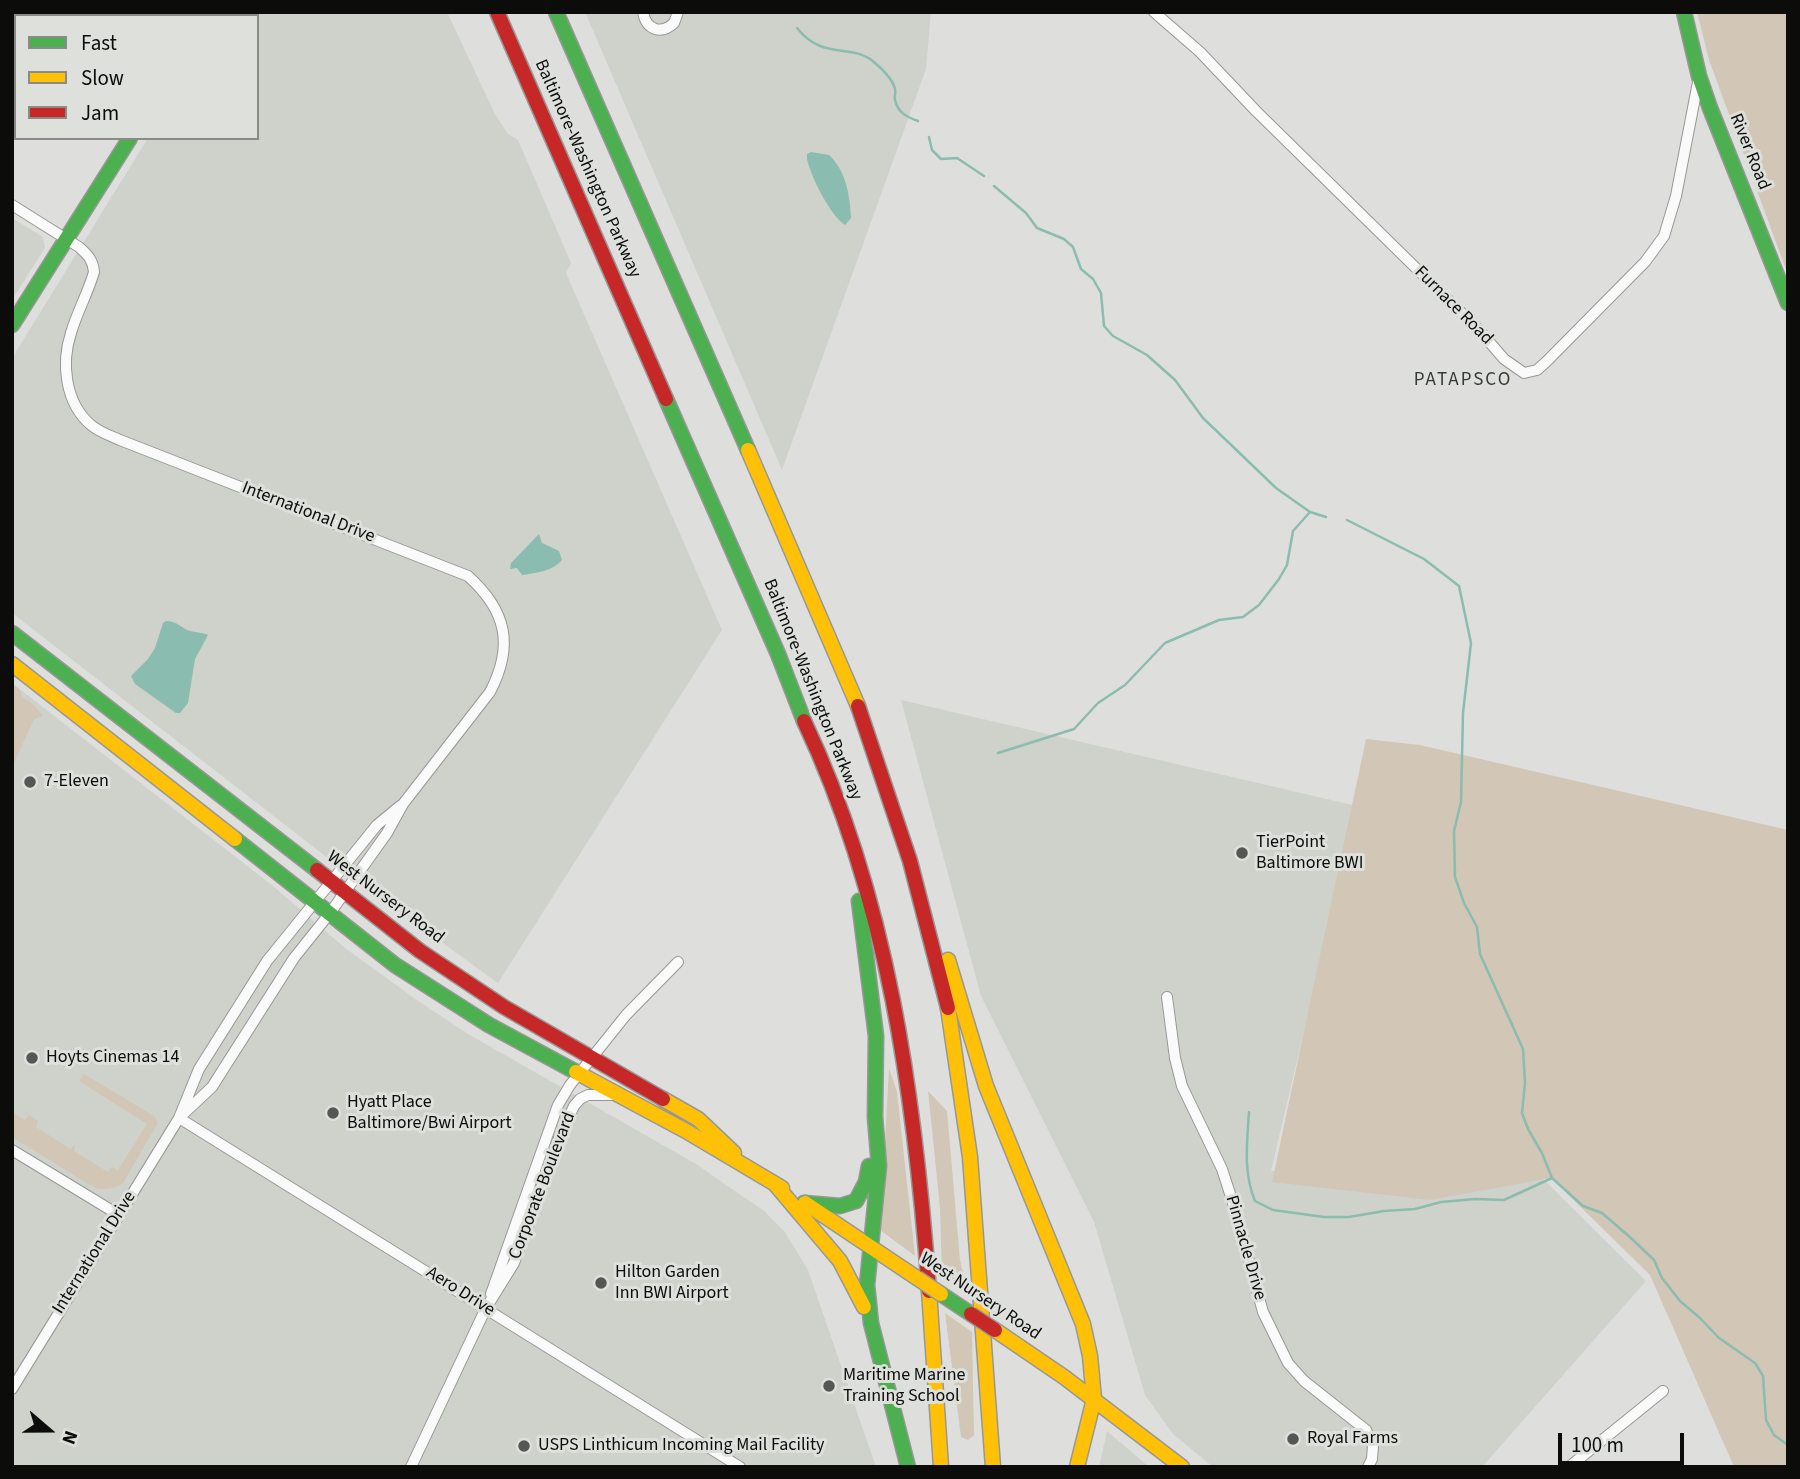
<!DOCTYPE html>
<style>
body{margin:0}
#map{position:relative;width:1800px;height:1479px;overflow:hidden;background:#dedfdd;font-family:"Source Sans 3",sans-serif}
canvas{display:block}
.frame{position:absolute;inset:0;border:14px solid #0c0c0b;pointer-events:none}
.legend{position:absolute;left:14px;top:14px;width:245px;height:126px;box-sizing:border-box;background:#dee0dc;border:2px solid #8a8b88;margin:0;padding:9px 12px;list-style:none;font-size:21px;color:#0c0c0b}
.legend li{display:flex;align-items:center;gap:14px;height:35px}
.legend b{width:35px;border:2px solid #8a8b88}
.north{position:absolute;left:14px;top:1395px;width:70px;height:70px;-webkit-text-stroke:5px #dee0dc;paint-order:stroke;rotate:110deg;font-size:19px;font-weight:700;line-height:28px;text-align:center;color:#0c0c0b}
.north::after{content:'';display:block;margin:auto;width:24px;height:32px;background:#0c0c0b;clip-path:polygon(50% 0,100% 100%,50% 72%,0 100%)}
.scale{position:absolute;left:1558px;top:1433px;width:126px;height:32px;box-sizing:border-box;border:4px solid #0c0c0b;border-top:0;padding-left:9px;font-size:21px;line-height:24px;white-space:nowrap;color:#0c0c0b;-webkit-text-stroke:5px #dee0dc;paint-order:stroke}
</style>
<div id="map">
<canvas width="1800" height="1479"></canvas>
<div class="frame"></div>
<ul class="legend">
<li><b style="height:9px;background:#4caf50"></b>Fast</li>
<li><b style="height:9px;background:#ffc107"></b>Slow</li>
<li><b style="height:9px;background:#c62828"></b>Jam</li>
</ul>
<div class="north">N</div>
<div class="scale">100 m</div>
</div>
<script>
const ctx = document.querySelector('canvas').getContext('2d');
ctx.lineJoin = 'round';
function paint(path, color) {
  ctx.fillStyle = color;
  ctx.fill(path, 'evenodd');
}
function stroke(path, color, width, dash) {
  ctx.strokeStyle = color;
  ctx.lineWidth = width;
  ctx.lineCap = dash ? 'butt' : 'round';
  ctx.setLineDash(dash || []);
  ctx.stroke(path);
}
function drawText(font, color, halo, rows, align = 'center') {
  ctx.font = font + ' "Source Sans 3",sans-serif';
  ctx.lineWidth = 6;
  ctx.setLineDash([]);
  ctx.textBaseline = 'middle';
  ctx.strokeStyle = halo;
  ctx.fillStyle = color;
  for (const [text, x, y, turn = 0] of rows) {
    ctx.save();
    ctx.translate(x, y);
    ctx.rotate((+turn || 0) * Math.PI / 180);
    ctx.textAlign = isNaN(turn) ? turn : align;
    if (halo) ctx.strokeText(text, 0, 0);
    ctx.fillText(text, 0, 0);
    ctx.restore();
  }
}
const built = new Path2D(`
 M228,12H447L495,114L508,134L518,140L571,263L566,273L722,630L498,983L360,883L12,613V358L148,138H257V16H226Z
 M585,12H931L926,69L782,470Z
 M12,218L43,237L45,248L12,300Z
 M12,683L273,886L345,948L414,998L468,1034L696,1164L764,1211L785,1232L808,1270L876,1467H12Z
 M901,700L1357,806L1271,1171H1535L1646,1281L1482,1467H1213L1173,1434L1145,1395L1094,1222L981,996Z
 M1107,1431L1149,1467H1099Z`);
const green = new Path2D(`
 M1697,12H1788V275L1709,60Z
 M12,683L20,690L22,697L33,704L43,716L34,719L12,767Z
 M1366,739L1420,745L1788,830V1467H1734L1650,1275L1551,1178L1430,1200L1272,1182Z
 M889,1068L897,1092L915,1256L880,1230Z
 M84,1074L154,1116L158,1123L123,1183C114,1189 104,1190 95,1188L12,1137V1112L25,1120L29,1115L38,1121L36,1127L70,1149L75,1144L74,1151L108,1172L112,1167L118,1170L147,1124L79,1081Z
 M928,1091L947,1111L960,1260L968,1296L942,1276L940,1208Z
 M945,1313L972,1332L974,1435L968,1440L961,1437Z`);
const water = new Path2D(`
 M811,152L829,155C846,171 850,195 851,218L845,225C830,215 811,177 807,159V154Z
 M539,534L542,543L559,551L562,560C553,571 536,573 522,575L517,568L510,569L511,563Z
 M166,621C177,621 181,628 190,631C197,633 202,632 208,635L195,659L188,703L180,713H176L135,684L131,676L148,659L155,648L163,623Z`);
const stream = new Path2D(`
 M797,28C824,62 853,42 875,63C882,69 893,80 895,89C896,93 894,97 895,100C898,113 907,117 918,121
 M929,137L932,150L941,159L957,158L984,176
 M994,186L1026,213L1037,228L1064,239L1073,247L1081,269L1093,279L1101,293L1104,326L1113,336L1147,355L1175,380L1203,418L1276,488L1310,512L1326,517
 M1347,520L1424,559L1459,586L1471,643L1463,713L1461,802L1454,831L1455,877L1464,903L1477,927L1480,954L1523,1049L1525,1083L1522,1113L1528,1129L1542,1153L1552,1178L1583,1206L1602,1213L1631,1238L1654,1260L1662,1278L1680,1301L1700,1318L1719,1338L1755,1363L1763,1376L1766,1420L1774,1435L1788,1445
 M998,753L1074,729L1098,703L1125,685L1165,643L1219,620L1243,617L1259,605L1279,579L1287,565L1293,531L1310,512
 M1249,1112C1247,1143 1243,1172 1255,1201L1273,1210L1324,1217H1349L1384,1211L1415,1209L1441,1202L1475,1199L1504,1200L1552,1178`);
const street = new Path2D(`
 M643,12C646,30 661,35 674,23L678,12
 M1154,12L1200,52L1256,111L1479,330L1504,359L1524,373L1537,370L1546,362L1645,262L1664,236L1676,196L1699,77
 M12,205L79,247C88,255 93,260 94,272C88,293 77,312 71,333C61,363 65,403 91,425C99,432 111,436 120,440L468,576C507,611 514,646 490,692L403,804L387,833L330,913L294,958L212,1087L179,1118
 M1167,997L1175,1058L1182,1086L1222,1169L1233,1203L1263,1312L1288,1363L1304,1381L1366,1430L1373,1446L1372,1459L1368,1467
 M179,1118L740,1467
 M12,1150L119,1215
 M491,1294L558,1105L570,1085L626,1015L678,962
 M12,1389L179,1118L199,1069L267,961L377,825L400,806
 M411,1467L486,1308L514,1263L558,1141L574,1106L580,1099L588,1095H614
 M1569,1467L1663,1391`);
const fast = new Path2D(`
 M556,12L748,450
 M1684,12L1699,76L1710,108L1788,303
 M12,325L130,138
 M666,399L778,654L804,721
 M12,633L317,870
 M235,839L395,965L489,1025L576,1072
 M859,901L876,1036L875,1117L879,1166L867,1285L871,1323L908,1467
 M804,1203L840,1206L856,1201L866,1182L869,1166
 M941,1294L971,1314`);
const slow = new Path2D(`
 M207,16L210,12
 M748,450L858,706
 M12,664L235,839
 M948,960L986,1086L1083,1324L1090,1356L1094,1399L1077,1467
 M948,1008L970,1157L993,1467
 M576,1072L686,1131L782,1188
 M663,1099L698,1119L734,1153
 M775,1184L840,1261L864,1307
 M805,1203L917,1278
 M929,1291L941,1467
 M995,1330L1064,1377L1182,1467`);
const jam = new Path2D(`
 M497,12L666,399
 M858,706L910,861L948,1008
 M804,721C888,899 915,1097 929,1291
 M317,870L420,951L504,1007L663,1099`);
const slowBridge = new Path2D(`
 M917,1278L941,1294`);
const jamBridge = new Path2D(`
 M971,1314L995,1330`);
const markers = [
 [30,782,7,"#565654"],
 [1242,853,7,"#565654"],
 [32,1058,7,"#565654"],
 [333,1113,7,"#565654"],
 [601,1283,7,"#565654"],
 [829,1386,7,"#565654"],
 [1293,1439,7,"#565654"],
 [524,1446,7,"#565654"]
];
const streetNames = [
 ["River Road",1749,152,68],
 ["Baltimore-Washington Parkway",587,169,66],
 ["Furnace Road",1453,306,45],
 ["International Drive",308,513,21],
 ["Baltimore-Washington Parkway",812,690,68],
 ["West Nursery Road",385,898,37],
 ["Corporate Boulevard",543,1186,-69],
 ["Pinnacle Drive",1245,1248,74],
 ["International Drive",95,1253,-58],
 ["Aero Drive",460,1292,32],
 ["West Nursery Road",980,1297,34]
];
const poiNames = [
 ["7-Eleven",44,782],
 ["TierPoint",1256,843],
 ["Baltimore BWI",1256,864],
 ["Hoyts Cinemas 14",46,1058],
 ["Hyatt Place",347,1103],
 ["Baltimore/Bwi Airport",347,1124],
 ["Hilton Garden",615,1273],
 ["Inn BWI Airport",615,1294],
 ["Maritime Marine",843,1376],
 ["Training School",843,1397],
 ["Royal Farms",1307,1439],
 ["USPS Linthicum Incoming Mail Facility",538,1446]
];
const neighbourhoodNames = [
 ["PATAPSCO",1463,381]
];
paint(built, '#ced2cb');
paint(green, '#d2c6b6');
paint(water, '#8bbcb0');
stroke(stream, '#8bbcb0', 2.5);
stroke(street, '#979896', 12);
stroke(fast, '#979896', 17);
stroke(slow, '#979896', 17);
stroke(jam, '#979896', 17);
stroke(street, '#fafafa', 10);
stroke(fast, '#4caf50', 14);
stroke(slow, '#ffc107', 14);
stroke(jam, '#c62828', 14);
stroke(slowBridge, '#979896', 17, []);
stroke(jamBridge, '#979896', 17, []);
stroke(slowBridge, '#ffc107', 14);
stroke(jamBridge, '#c62828', 14);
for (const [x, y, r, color] of markers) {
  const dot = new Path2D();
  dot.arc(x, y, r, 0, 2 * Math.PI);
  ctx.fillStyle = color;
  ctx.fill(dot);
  stroke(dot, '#dee0dc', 2.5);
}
drawText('18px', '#0c0c0b', '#dee0dc', streetNames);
drawText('18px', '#0c0c0b', '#dee0dc', poiNames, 'left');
ctx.letterSpacing = '2px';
drawText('19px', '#383936', '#dee0dc', neighbourhoodNames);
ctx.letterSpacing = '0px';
</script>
